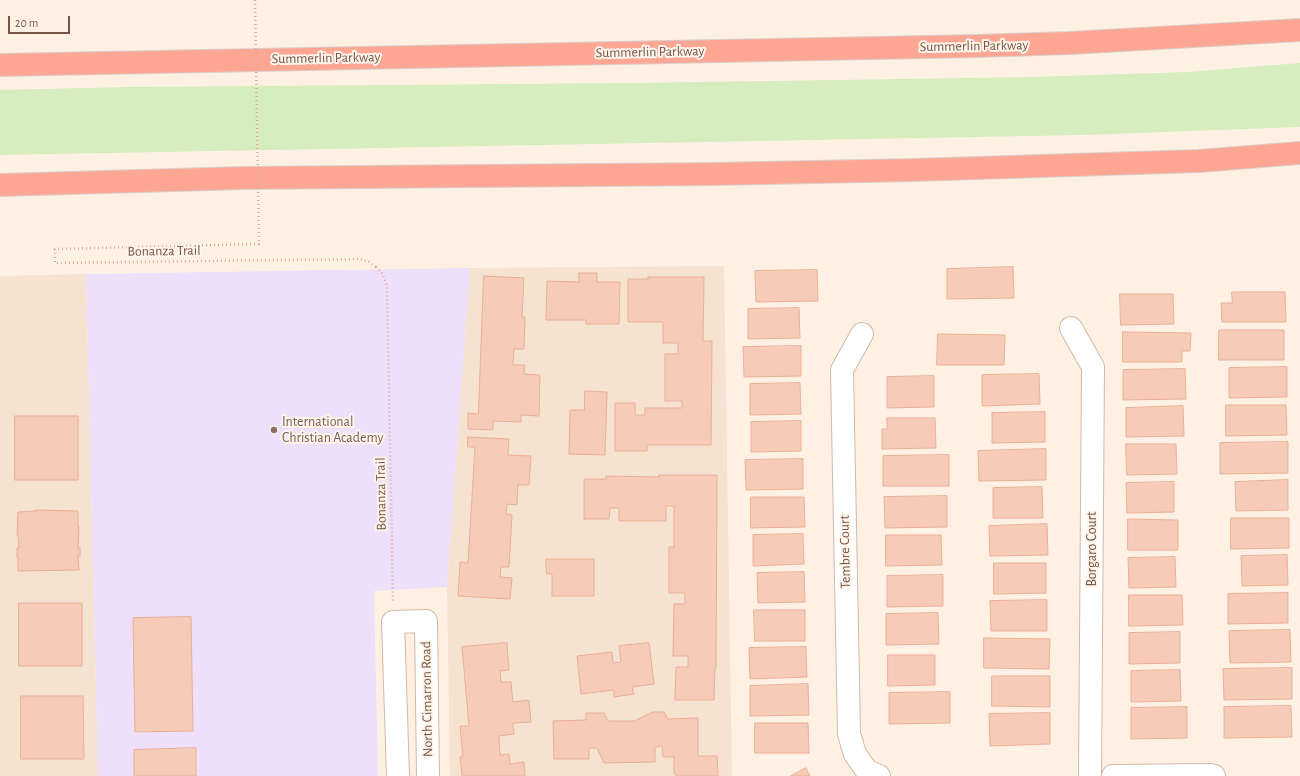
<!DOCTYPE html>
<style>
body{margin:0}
#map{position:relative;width:1300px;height:776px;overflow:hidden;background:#fef1e3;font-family:"Alegreya Sans",sans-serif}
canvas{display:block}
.scale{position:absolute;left:8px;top:16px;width:62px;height:18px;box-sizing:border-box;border:2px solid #785446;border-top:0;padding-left:5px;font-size:12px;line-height:14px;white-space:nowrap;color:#785446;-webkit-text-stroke:3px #fff5eb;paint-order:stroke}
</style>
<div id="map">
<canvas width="1300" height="776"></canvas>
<div class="scale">20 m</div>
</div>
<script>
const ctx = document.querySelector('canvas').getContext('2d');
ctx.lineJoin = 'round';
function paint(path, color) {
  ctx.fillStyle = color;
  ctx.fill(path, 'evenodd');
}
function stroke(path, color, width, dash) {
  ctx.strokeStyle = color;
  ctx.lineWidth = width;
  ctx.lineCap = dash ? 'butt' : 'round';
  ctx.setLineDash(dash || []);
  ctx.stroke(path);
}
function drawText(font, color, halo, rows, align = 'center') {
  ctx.font = font + ' "Alegreya Sans",sans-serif';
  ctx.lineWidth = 4;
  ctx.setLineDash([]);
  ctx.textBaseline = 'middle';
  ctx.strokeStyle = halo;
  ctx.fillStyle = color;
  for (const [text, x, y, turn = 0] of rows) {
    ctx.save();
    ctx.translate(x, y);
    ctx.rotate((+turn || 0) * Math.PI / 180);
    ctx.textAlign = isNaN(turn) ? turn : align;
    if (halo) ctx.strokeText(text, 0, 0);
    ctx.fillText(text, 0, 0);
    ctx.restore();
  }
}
const residential = new Path2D(`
 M724,266L732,776H450L447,587L470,268Z
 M86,274L98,776H0V276Z`);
const education = new Path2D(`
 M470,268L447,587L374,591L378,776H98L86,274Z`);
const green = new Path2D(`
 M1300,63V127L1083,135L0,155V90L126,87L636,83L1032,77L1188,72Z`);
const building = new Path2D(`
 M1013,267L1014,298L947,299V269Z
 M817,270L818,301L756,302L755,271Z
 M579,273H597V282H620L619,324H586V320H546L547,281L579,282Z
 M484,276L524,278L522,317H525L524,349H514L513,365H525L524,374L540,375L539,416L521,415V422L493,421V430L468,429V413L478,414Z
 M648,277H704L703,341H712L711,445H647V451H615V403H635V415H645V408H682V401H665V354H678V343H663V322H628V279H648Z
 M1232,292H1285L1286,322H1222L1221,303H1232Z
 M1120,294H1173L1174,324L1121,325Z
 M799,308L800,338L748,339V309Z
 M1219,330H1284V360H1219Z
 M1123,332L1191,333L1190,351H1182V362H1123Z
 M938,334L1005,335L1004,365H937Z
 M801,346V376L744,377L743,347Z
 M1287,367V397L1229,398V368Z
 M1185,369L1186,399L1123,400V370Z
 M1039,374L1040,404L982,406V375Z
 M934,376V407L887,408V377Z
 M800,383L801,414L750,415V384Z
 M585,391L607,392L605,455L569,454L570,410H584Z
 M1226,405H1286L1287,435L1226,436Z
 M1183,406L1184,436L1126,437V408Z
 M1045,412V442L992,443V413Z
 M15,416H78V480H15Z
 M887,418H935L936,448L882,449V429H887Z
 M801,421V451L751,452V422Z
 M468,437L509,439L508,455L531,456L529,485H518L517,505L507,504L506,514L512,515L509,567H501L500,577L512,578L510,599L458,596L460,562L468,563L475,447H468Z
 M1288,442V473L1220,474V443Z
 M1126,444H1176L1177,474L1127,475Z
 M1046,449V480L979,481L978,451Z
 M949,455V486H883V456Z
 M803,459V489L746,490L745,460Z
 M659,475H717L716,668H715L714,700H675L676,667H688V656H673L674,604H685V593H669V547H674V506H666V521H619V508H610L609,519H584V479H606V476L659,477Z
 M1288,480V510L1236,511L1235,482Z
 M1174,482V512L1127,513L1126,483Z
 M1042,487L1043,518H993V488Z
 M947,496V527L885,528L884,497Z
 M751,497H804L805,527L751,528Z
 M36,510L78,511V527H79L78,548H80V556H78L79,570L18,571V558H17V548H19L18,535H17L18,512L36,511Z
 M1231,518H1289V548L1231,549Z
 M1128,519L1178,520V550H1128Z
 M1047,524L1048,555L990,556L989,526Z
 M803,534L804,564L753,566V535Z
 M886,535H941L942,565L886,566Z
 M1287,555L1288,585L1242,586L1241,556Z
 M1175,557L1176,587L1129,588L1128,558Z
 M546,559H594V596H552V574H547Z
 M994,563H1046V593L994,594Z
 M804,572L805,602L758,603L757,573Z
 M943,575V606L887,607V576Z
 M1288,593V623L1228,624V594Z
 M1129,595H1182L1183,625L1129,626Z
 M1047,600V631H991L990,601Z
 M19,603H82V666H19Z
 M754,610H805V641H755Z
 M938,613L939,644L886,645V614Z
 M191,617L193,731L135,732L133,618Z
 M1290,630L1291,662L1230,663L1229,631Z
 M1180,632V663L1129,664V633Z
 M984,638L1050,639L1049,669L984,668Z
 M507,643L509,670L500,671L501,682H511L513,702L529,700L531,722L513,723L514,734L499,736L500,755L509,754L510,764L524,762L525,776H462L460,757L463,756L460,726H469L462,647Z
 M649,643L654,684L632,687L634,694L614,697V690L581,694L577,656L612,652L613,663L621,662L619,646Z
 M806,647L807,677L750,679L749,648Z
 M888,655H935V685L888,686Z
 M1292,668V699L1224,700L1223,669Z
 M1180,670L1181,701L1131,702V671Z
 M992,676H1050V707L992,706Z
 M808,684L809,715L750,716V686Z
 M950,692V723L889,724V693Z
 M21,696H83L84,759H21Z
 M1291,706L1292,737L1224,738V707Z
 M1187,707V738L1131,739V708Z
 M653,712H664L668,719L698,718V756H717L718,776H676L674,772V757H663L662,745L655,748V762L604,763L597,748H589V759H554L553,721L586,720V713H604L608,721H634Z
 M1050,713V744L990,746L989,714Z
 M755,723H808L809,753H755Z
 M196,748V776H134V750Z
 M806,768L810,776H791Z`);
const path = new Path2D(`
 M376,267L383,274L387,287L393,601`);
const minor = new Path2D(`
 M1071,328L1093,367L1090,776
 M862,334L842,370L849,734L855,754L867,771L879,776
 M398,776L393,622L426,621L428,776
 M1113,776L1210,775L1214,776`);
const highway = new Path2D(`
 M0,65L977,46L1070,43L1300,30
 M0,185L244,178L713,174L915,170L1199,161L1300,153`);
const pathBridge = new Path2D(`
 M255,0L259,244L55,249V263L360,259L369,262L376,267`);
const markers = [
 [274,430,4,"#8d6e63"]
];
const streetNames = [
 ["Summerlin Parkway",974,46,-1],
 ["Summerlin Parkway",650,52,-1],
 ["Summerlin Parkway",326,58,-1],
 ["Bonanza Trail",164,251,-1],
 ["Bonanza Trail",381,494,-91],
 ["Borgaro Court",1092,549,-90],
 ["Tembre Court",845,552,-91],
 ["North Cimarron Road",427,699,-91]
];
const educationNames = [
 ["International",282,422],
 ["Christian Academy",282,438]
];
paint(residential, '#f6e2d0');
paint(education, '#eedffa');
paint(green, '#d6edc0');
paint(building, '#f6cbb8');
stroke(building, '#eaaf97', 1);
stroke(minor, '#d2b9aa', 24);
stroke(highway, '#d9cfcb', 24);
stroke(path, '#dbae9b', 2.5, [1, 3]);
stroke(minor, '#fff', 22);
stroke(highway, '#fda694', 22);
stroke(pathBridge, '#dbae9b', 2.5, [1, 3]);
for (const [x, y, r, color] of markers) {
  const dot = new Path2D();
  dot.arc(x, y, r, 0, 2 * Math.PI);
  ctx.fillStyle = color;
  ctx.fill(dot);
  stroke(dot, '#fff5eb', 1.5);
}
drawText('14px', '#785446', '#fff5eb', streetNames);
drawText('14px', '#785e54', '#fff5eb', educationNames, 'left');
</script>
